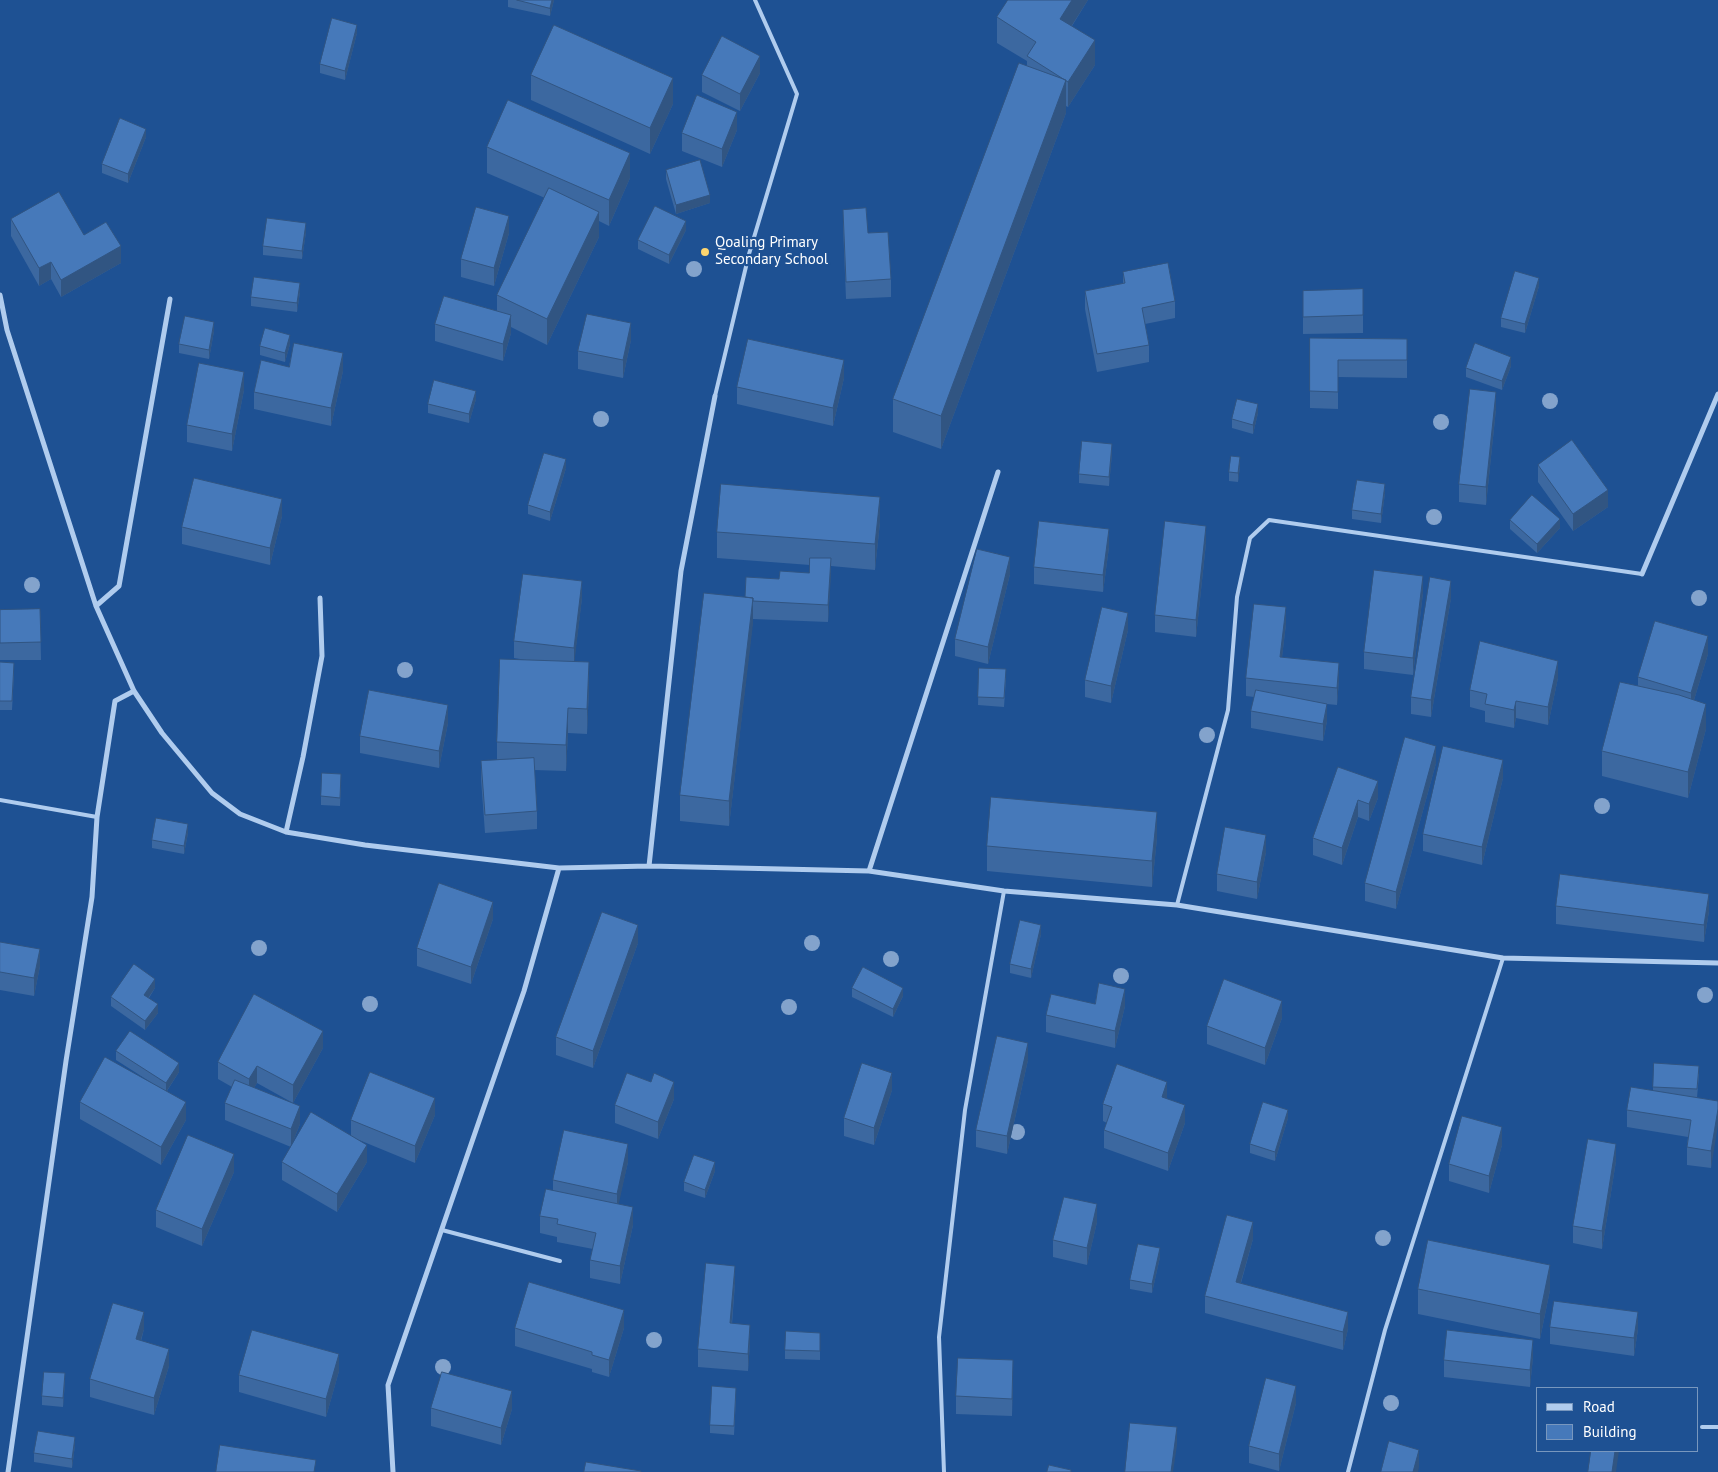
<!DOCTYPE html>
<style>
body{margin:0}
#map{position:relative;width:1718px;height:1472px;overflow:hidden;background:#1e5193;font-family:"PT Sans",sans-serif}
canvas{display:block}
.legend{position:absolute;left:1536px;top:1387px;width:162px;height:65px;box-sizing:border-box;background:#1e5193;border:1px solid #7897be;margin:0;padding:6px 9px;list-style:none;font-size:15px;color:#fff}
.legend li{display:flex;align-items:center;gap:10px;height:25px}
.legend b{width:25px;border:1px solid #7897be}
</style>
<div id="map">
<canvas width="1718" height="1472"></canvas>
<ul class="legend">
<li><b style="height:6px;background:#b0ccee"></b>Road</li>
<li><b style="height:14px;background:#4679ba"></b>Building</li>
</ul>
</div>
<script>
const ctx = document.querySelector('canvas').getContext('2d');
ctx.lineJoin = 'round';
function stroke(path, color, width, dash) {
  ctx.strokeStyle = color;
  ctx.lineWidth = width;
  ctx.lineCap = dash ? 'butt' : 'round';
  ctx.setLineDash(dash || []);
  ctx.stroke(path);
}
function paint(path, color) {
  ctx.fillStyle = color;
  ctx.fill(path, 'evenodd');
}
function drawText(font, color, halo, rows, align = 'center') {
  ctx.font = font + ' "PT Sans",sans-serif';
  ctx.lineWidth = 4.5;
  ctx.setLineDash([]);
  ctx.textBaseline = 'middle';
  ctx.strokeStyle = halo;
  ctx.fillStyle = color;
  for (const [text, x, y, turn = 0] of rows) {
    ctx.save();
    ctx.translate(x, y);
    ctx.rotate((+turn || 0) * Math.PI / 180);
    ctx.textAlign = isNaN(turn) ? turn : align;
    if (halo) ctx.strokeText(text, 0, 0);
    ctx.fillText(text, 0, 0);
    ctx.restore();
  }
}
const lane = new Path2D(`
 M715,396L749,254L797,94L755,0
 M0,800L97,817
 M1177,905L1228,710L1237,597L1250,538L1269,520L1642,574
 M442,1230L560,1261
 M1702,1427H1718
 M944,1472L939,1337L965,1110L1004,891
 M1348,1472L1385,1330L1503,958`);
const street = new Path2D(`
 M0,295L7,330L96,606L134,691L162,733L212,793L240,814L286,832L365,845L559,868L649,866L869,871L1004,891L1177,905L1503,958L1718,963
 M1642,574L1718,394
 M96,606L119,586L170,299
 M286,832L303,757L322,656L320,598
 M649,866L681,571L715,396
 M869,871L998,472
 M8,1472L66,1061L92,897L97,817L115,701L134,691
 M393,1472L388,1385L524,991L559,868`);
const trees = [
 [694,269],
 [1550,401],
 [601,419],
 [1441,422],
 [1434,517],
 [32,585],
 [1699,598],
 [405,670],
 [1207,735],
 [1602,806],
 [812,943],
 [259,948],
 [891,959],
 [1121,976],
 [1705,995],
 [370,1004],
 [789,1007],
 [1017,1132],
 [1383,1238],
 [654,1340],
 [443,1367],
 [1391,1403]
];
const wall = new Path2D(`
 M508,0H554L550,16L508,7Z
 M1008,0H1088L1072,26L1095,65L1068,107L1066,106V113L941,449L893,432V399L1027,66V61L997,43V17Z
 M357,33L345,80L320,73V64Z
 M760,73L740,111L702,92V75Z
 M531,75L673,104L650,154L531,100Z
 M737,130L722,167L682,151V133Z
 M146,137L128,183L102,173V164Z
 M487,147L630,178L609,226L599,221V237L547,345L511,327V333L503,361L435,341V324L497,311V295L545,198L487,173Z
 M666,170L710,203L676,214L666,179Z
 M843,210L868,233L891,279V297L846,299L843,227Z
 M11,219L84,235L121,263L61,297L51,279L39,286L11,236Z
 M686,230L669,264L638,249V240Z
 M306,232L302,259L263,255V246Z
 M509,233L494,286L461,277V259Z
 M1123,272L1175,301V318L1145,324L1149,345V362L1097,372L1085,309V291L1123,284Z
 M1539,286L1525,333L1501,327V318Z
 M1363,289V333L1303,334V291Z
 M300,292L297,312L251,306V297Z
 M214,331L209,359L179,353V344Z
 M1310,338L1407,339V378L1338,377V409L1310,408Z
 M631,340L623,378L578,369V351Z
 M290,344L285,362L260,355V346Z
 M1511,366L1502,390L1466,377V368Z
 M289,367L343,371L331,426L254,409V392Z
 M844,378L833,426L737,404V387Z
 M244,390L232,451L187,442V425Z
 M476,399L469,423L428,413V404Z
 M1496,409L1486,505L1459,502V484Z
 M1258,413L1253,434L1232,428V419Z
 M1112,453L1109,486L1079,483V474Z
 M1538,465L1608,507L1573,531L1538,482Z
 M1240,466L1238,482L1229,481V472Z
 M566,468L550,521L528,514V505Z
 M1385,493L1381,523L1352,519V510Z
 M282,516L270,565L182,544V527Z
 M1510,520L1560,528L1537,553L1510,529Z
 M880,522L875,570L831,566L828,622L753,619L729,826L680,821V795L745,597L779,579L809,573L810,565L717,558V532Z
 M1206,543L1196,637L1155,632V615Z
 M1109,547L1103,592L1034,584V567Z
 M1010,574L988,664L955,656V639Z
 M1423,593L1413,675L1364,669V652Z
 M582,598L574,662L589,688L587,734L568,733L566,771L534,770L537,811V829L485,833L481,779V761L497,760V742L526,660L514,658V641Z
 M1451,598L1431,717L1411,714V697Z
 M40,609L41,660H0V610Z
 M1286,624L1282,657L1339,680L1337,705L1327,704V721L1323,741L1251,728V711L1254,697L1246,696V678Z
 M1128,630L1111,703L1085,697V680Z
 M1708,654L1694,700L1706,729L1688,798L1602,776V751L1638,686V677Z
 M0,662L14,672L12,710H0Z
 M979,668L1006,678L1004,707L978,705Z
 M1558,678L1548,725L1516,718L1514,728L1485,722V711L1470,707V690Z
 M448,723L439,768L360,753V736Z
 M1436,763L1396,909L1365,901V883Z
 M1503,778L1482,865L1423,851V834Z
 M1378,781V798L1369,821L1358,817L1342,865L1313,855V838Z
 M341,783L340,806L321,805V796Z
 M188,833L184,854L152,848V840Z
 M1157,838L1152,887L987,871V846Z
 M1266,852L1257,899L1217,891V874Z
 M1556,906L1709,911L1704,942L1556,924Z
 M493,919L471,984L417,966V948Z
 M1041,934L1031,978L1010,973V964Z
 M0,942L40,966L34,996L0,990Z
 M638,943L593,1068L556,1055V1037Z
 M155,988L149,998L158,1013L145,1030L111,1006V997Z
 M852,988L903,996L893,1017L852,997Z
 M1125,1006L1115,1048L1046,1032V1015Z
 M1282,1018L1265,1065L1207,1044V1026Z
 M323,1048L293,1103L257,1083L254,1088L300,1124L291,1147L225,1120V1103L232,1087L218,1079V1062Z
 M116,1051L179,1072L167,1091L186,1120L161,1165L80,1119V1102L152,1083L116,1060Z
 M1028,1060L1007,1154L976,1147V1130Z
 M1699,1074L1697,1098L1718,1101L1711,1168L1687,1165V1147L1688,1137L1627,1127V1110L1653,1091V1087Z
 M651,1082L674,1099L658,1139L615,1123V1105Z
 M892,1090L874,1145L844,1136V1118Z
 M1167,1099L1185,1123L1168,1171L1104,1148V1130L1107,1123L1103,1121V1104Z
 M435,1115L415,1163L359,1140L367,1162L337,1212L282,1180V1162L351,1136V1120Z
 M1288,1118L1275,1161L1250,1153V1144Z
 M1502,1145L1489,1193L1449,1181V1164Z
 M1616,1161L1602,1249L1573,1243V1226Z
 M628,1162L618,1204L633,1225L620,1284L590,1278V1260L593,1249L557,1242V1237L540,1233V1216L553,1191V1180Z
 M715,1171L705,1198L684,1191V1182Z
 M234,1172L202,1246L156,1227V1210Z
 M1097,1222L1087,1265L1053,1257V1240Z
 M1253,1239L1241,1283L1348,1329L1343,1350L1205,1313V1296Z
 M1160,1257L1152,1293L1130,1289V1280Z
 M735,1283L732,1324L750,1343L748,1371L698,1367V1349Z
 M1418,1289L1550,1290L1540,1339L1418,1314Z
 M1550,1327L1638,1329L1634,1356L1550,1344Z
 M515,1328H624L609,1377L592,1372V1369L515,1346Z
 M144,1329L141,1341L169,1366L154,1415L90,1397V1379Z
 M820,1333V1360L785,1359V1350Z
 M1533,1357L1530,1387L1444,1377V1360Z
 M339,1371L326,1417L239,1392V1375Z
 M1013,1377L1012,1416L956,1414V1396Z
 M65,1382L63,1407L42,1405V1396Z
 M736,1397L734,1435L710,1433V1425Z
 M1296,1403L1279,1471L1249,1463V1446Z
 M431,1408L512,1409L501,1445L431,1426Z
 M75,1445L72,1468L34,1462V1453Z`);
const shadedWall = new Path2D(`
 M552,0H554L550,16V8Z
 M1072,0H1088L1060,44V19Z
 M357,25V33L345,80V71Z
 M1095,40V65L1068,107V82Z
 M760,56V73L740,111V94Z
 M673,78V104L650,154V128Z
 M1066,80V113L941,449V416Z
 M737,112V130L722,167V149Z
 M146,129V137L128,183V174Z
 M630,153V178L609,226V200Z
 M710,195V203L676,214V205Z
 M599,212V237L547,345V319Z
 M509,216V233L494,286V268Z
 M686,221V230L669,264V255Z
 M306,223V232L302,259V251Z
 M121,246V263L61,297V280Z
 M51,262V279L39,286V268Z
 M1539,278V286L1525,333V324Z
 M300,283V292L297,312V303Z
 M511,315V333L503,361V344Z
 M214,322V331L209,359V350Z
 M631,323V340L623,378V360Z
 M290,335V344L285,362V353Z
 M343,353V371L331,426V408Z
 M1511,357V366L1502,390V381Z
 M844,360V378L833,426V408Z
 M244,372V390L232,451V434Z
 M476,391V399L469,423V414Z
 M1496,392V409L1486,505V487Z
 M1258,404V413L1253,434V425Z
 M1112,444V453L1109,486V477Z
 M1240,457V466L1238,482V473Z
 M566,459V468L550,521V512Z
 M1385,484V493L1381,523V514Z
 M1608,490V507L1573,531V514Z
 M880,497V522L875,570V544Z
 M282,499V516L270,565V548Z
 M1560,519V528L1537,553V544Z
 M1206,526V543L1196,637V620Z
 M1109,529V547L1103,592V575Z
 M1010,557V574L988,664V647Z
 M831,558V576L828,622V605Z
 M1423,576V593L1413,675V658Z
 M582,581V598L574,666V648Z
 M1451,581V598L1431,717V700Z
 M753,598V624L729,826V801Z
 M1286,607V624L1280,674V657Z
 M1128,613V630L1111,703V686Z
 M1708,636V654L1691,710V693Z
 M1558,661V678L1548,725V707Z
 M589,662V688L587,734V709Z
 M1339,663V680L1337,705V688Z
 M1516,701V718L1514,728V710Z
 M1327,704V721L1323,741V724Z
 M1706,704V729L1688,798V772Z
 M448,705V723L439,768V751Z
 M568,708V733L566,771V745Z
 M1436,746V763L1396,909V892Z
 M1503,760V778L1482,865V847Z
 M1378,781V798L1369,821V804Z
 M1358,800V817L1342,865V848Z
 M1157,812V838L1152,887V861Z
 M188,824V833L184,854V846Z
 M1266,835V852L1257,899V882Z
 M1709,894V911L1704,942V925Z
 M493,902V919L471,984V967Z
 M638,925V943L593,1068V1051Z
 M1041,925V934L1031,978V969Z
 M40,949V966L34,996V978Z
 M155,979V988L144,1004V995Z
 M903,988V996L893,1017V1009Z
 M1125,989V1006L1115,1048V1031Z
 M1282,1001V1018L1265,1065V1048Z
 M158,1004V1013L145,1030V1021Z
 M323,1031V1048L293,1103V1085Z
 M1028,1043V1060L1007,1154V1136Z
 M179,1063V1072L166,1092V1083Z
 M257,1066V1083L249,1097V1079Z
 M892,1073V1090L874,1145V1128Z
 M674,1082V1099L658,1139V1122Z
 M1167,1082V1099L1162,1097Z
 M435,1098V1115L415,1163V1146Z
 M186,1102V1120L161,1165V1147Z
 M1185,1105V1123L1168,1171V1153Z
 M300,1106V1124L291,1147V1129Z
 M1718,1109V1126L1711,1168V1151Z
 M1288,1110V1118L1275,1161V1152Z
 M1502,1127V1145L1489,1193V1176Z
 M628,1144V1162L617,1212V1194Z
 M1616,1144V1161L1602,1249V1231Z
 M367,1145V1162L337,1212V1194Z
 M234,1154V1172L202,1246V1229Z
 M715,1162V1171L705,1198V1190Z
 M1097,1204V1222L1087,1265V1248Z
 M633,1207V1225L620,1284V1266Z
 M1253,1222V1239L1236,1299V1282Z
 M1160,1248V1257L1152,1293V1284Z
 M1550,1265V1290L1540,1339V1314Z
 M735,1266V1283L730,1341V1323Z
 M624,1310V1328L609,1377V1360Z
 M144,1312V1329L136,1356V1339Z
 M1348,1312V1329L1343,1350V1332Z
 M1638,1312V1329L1634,1356V1338Z
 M750,1325V1343L748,1371V1354Z
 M1533,1340V1357L1530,1387V1370Z
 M169,1349V1366L154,1415V1398Z
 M339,1354V1371L326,1417V1399Z
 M1013,1360V1377L1012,1416V1399Z
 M65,1373V1382L63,1407V1398Z
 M1296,1386V1403L1279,1471V1454Z
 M512,1391V1409L501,1445V1428Z
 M1177,1427V1445L1173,1472H1171Z
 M75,1437V1445L72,1468V1459Z
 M1419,1450V1467L1418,1472H1413Z
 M1615,1451H1619L1616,1472H1612Z`);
const building = new Path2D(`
 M517,0H552L550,8Z
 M1008,0H1072L1060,19L1095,40L1068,82L1027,56L1036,42L997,17Z
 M332,18L357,25L345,71L320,64Z
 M554,25L673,78L650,128L531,75Z
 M722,36L760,56L740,94L702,75Z
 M1019,63L1066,80L941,416L893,399Z
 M697,95L737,112L722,149L682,133Z
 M508,100L630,153L609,200L487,147Z
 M120,118L146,129L128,174L102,164Z
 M700,160L710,195L676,205L666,170Z
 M549,188L599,212L547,319L497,295Z
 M59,192L84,235L106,222L121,246L61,280L51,262L39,268L11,219Z
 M655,206L686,221L669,255L638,240Z
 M476,207L509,216L494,268L461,259Z
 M866,208L868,233L888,232L891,279L846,282L843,210Z
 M267,218L306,223L302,251L263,246Z
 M1168,263L1175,301L1142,308L1149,345L1097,354L1085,291L1125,283L1123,272Z
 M1515,271L1539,278L1525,324L1501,318Z
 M254,277L300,283L297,303L251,297Z
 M1363,289V315L1303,317V291Z
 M444,296L511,315L503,344L435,324Z
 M587,314L631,323L623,360L578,351Z
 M185,316L214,322L209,350L179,344Z
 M265,328L290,335L285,353L260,346Z
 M1310,338L1407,339V360H1338V392L1310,391Z
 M748,339L844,360L833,408L737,387Z
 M294,343L343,353L331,408L254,392L261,360L289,367Z
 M1475,343L1511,357L1502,381L1466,368Z
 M199,363L244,372L232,434L187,425Z
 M434,380L476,391L469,414L428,404Z
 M1470,389L1496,392L1486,487L1459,484Z
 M1237,399L1258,404L1253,425L1232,419Z
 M1572,440L1608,490L1573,514L1538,465Z
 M1082,441L1112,444L1109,477L1079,474Z
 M544,453L566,459L550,512L528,505Z
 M1231,456L1240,457L1238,473L1229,472Z
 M194,478L282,499L270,548L182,527Z
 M1357,480L1385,484L1381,514L1352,510Z
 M721,484L880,497L875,544L717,532Z
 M1532,495L1560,519L1537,544L1510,520Z
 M1039,521L1109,529L1103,575L1034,567Z
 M1165,521L1206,526L1196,620L1155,615Z
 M977,549L1010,557L988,647L955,639Z
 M810,558H831L828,605L753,601V598L745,597L746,577L779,579L780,571L809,573Z
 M1374,570L1423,576L1413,658L1364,652Z
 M523,574L582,581L574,648L514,641Z
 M1430,577L1451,581L1431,700L1411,697Z
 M704,593L753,598L729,801L680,795Z
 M1254,604L1286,607L1280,657L1339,663L1337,688L1246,678Z
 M1102,607L1128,613L1111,686L1085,680Z
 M40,609L41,642L0,643V610Z
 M1655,621L1708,636L1691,693L1638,677Z
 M1480,641L1558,661L1548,707L1516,701L1514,710L1485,704L1487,694L1470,690Z
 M500,659L589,662L587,709L568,708L566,745L497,742Z
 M0,662L14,663L12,701H0Z
 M979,668L1006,669L1004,698L978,697Z
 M1620,682L1679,695L1706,704L1688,772L1602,751Z
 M369,690L448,705L439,751L360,736Z
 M1256,690L1327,704L1323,724L1251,711Z
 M1405,737L1436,746L1396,892L1365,883Z
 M1443,746L1503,760L1482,847L1423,834Z
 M534,758L537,811L485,815L481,761Z
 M1338,767L1378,781L1369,804L1358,800L1342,848L1313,838Z
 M322,773L341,774L340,798L321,796Z
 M991,797L1157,812L1152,861L987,846Z
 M156,818L188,824L184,846L152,840Z
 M1225,827L1266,835L1257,882L1217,874Z
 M1560,874L1709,894L1704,925L1556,906Z
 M439,883L493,902L471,967L417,948Z
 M602,912L638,925L593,1051L556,1037Z
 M1020,920L1041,925L1031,969L1010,964Z
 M0,942L40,949L34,978L0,972Z
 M134,964L155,979L144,995L158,1004L145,1021L111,997Z
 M863,967L903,988L893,1009L852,988Z
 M1224,979L1282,1001L1265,1048L1207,1026Z
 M1099,983L1125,989L1115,1031L1046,1015L1051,994L1095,1004Z
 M254,994L323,1031L293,1085L257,1066L249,1079L218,1062Z
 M130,1031L179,1063L166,1083L116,1051Z
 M997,1036L1028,1043L1007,1136L976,1130Z
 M105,1057L186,1102L161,1147L80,1102Z
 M862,1063L892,1073L874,1128L844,1118Z
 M1654,1063L1699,1066L1697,1089L1653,1087Z
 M1117,1064L1167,1082L1162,1097L1185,1105L1168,1153L1104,1130L1112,1107L1103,1104Z
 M370,1072L435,1098L415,1146L351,1120Z
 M627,1073L651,1082L654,1073L674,1082L658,1122L615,1105Z
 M235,1080L300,1106L291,1129L225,1103Z
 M1631,1087L1718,1101V1109L1711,1151L1687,1147L1691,1120L1627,1110Z
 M1263,1102L1288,1110L1275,1152L1250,1144Z
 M311,1112L367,1145L337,1194L282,1162Z
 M1462,1116L1502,1127L1489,1176L1449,1164Z
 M564,1130L628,1144L617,1194L553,1180Z
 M188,1135L234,1154L202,1229L156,1210Z
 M1588,1139L1616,1144L1602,1231L1573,1226Z
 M694,1155L715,1162L705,1190L684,1182Z
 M546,1189L633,1207L620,1266L590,1260L596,1233L557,1224L558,1219L540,1216Z
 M1064,1197L1097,1204L1087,1248L1053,1240Z
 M1227,1215L1253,1222L1236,1282L1348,1312L1343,1332L1205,1296Z
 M1428,1240L1550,1265L1540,1314L1418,1289Z
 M1138,1244L1160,1248L1152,1284L1130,1280Z
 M706,1263L735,1266L730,1323L750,1325L748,1354L698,1349Z
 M529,1282L624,1310L609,1360L592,1355V1352L515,1328Z
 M1554,1301L1638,1312L1634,1338L1550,1327Z
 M113,1303L144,1312L136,1339L169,1349L154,1398L90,1379Z
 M252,1330L339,1354L326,1399L239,1375Z
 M1447,1330L1533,1340L1530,1370L1444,1360Z
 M786,1331L820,1333V1351L785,1350Z
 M958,1358L1013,1360L1012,1399L956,1396Z
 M44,1372L65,1373L63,1398L42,1396Z
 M442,1372L512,1391L501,1428L431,1408Z
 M1266,1378L1296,1386L1279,1454L1249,1446Z
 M712,1386L736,1388L734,1426L710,1425Z
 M1130,1423L1177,1427L1171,1472H1125Z
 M38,1431L75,1437L72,1459L34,1453Z
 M1389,1441L1419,1450L1413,1472H1381Z
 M220,1445L316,1460L314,1472H216Z
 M1591,1451H1615L1612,1472H1588Z
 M586,1462L641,1471V1472H584Z
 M1049,1465L1071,1470V1472H1047Z`);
const markers = [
 [705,252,5,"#fdd56f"]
];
const poiNames = [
 ["Qoaling Primary",715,243],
 ["Secondary School",715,260]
];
stroke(lane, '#b0ccee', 4);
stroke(street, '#b0ccee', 5);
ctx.fillStyle = '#83a3cc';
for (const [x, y] of trees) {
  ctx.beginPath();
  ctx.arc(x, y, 8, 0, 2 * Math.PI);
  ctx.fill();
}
paint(wall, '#3c68a0');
paint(shadedWall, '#315582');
paint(building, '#4679ba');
stroke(building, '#315582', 1);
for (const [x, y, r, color] of markers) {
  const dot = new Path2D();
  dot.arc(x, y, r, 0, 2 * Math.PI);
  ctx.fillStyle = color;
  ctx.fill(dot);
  stroke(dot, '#1e5193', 2);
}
drawText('15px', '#fff', '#1e5193', poiNames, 'left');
</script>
